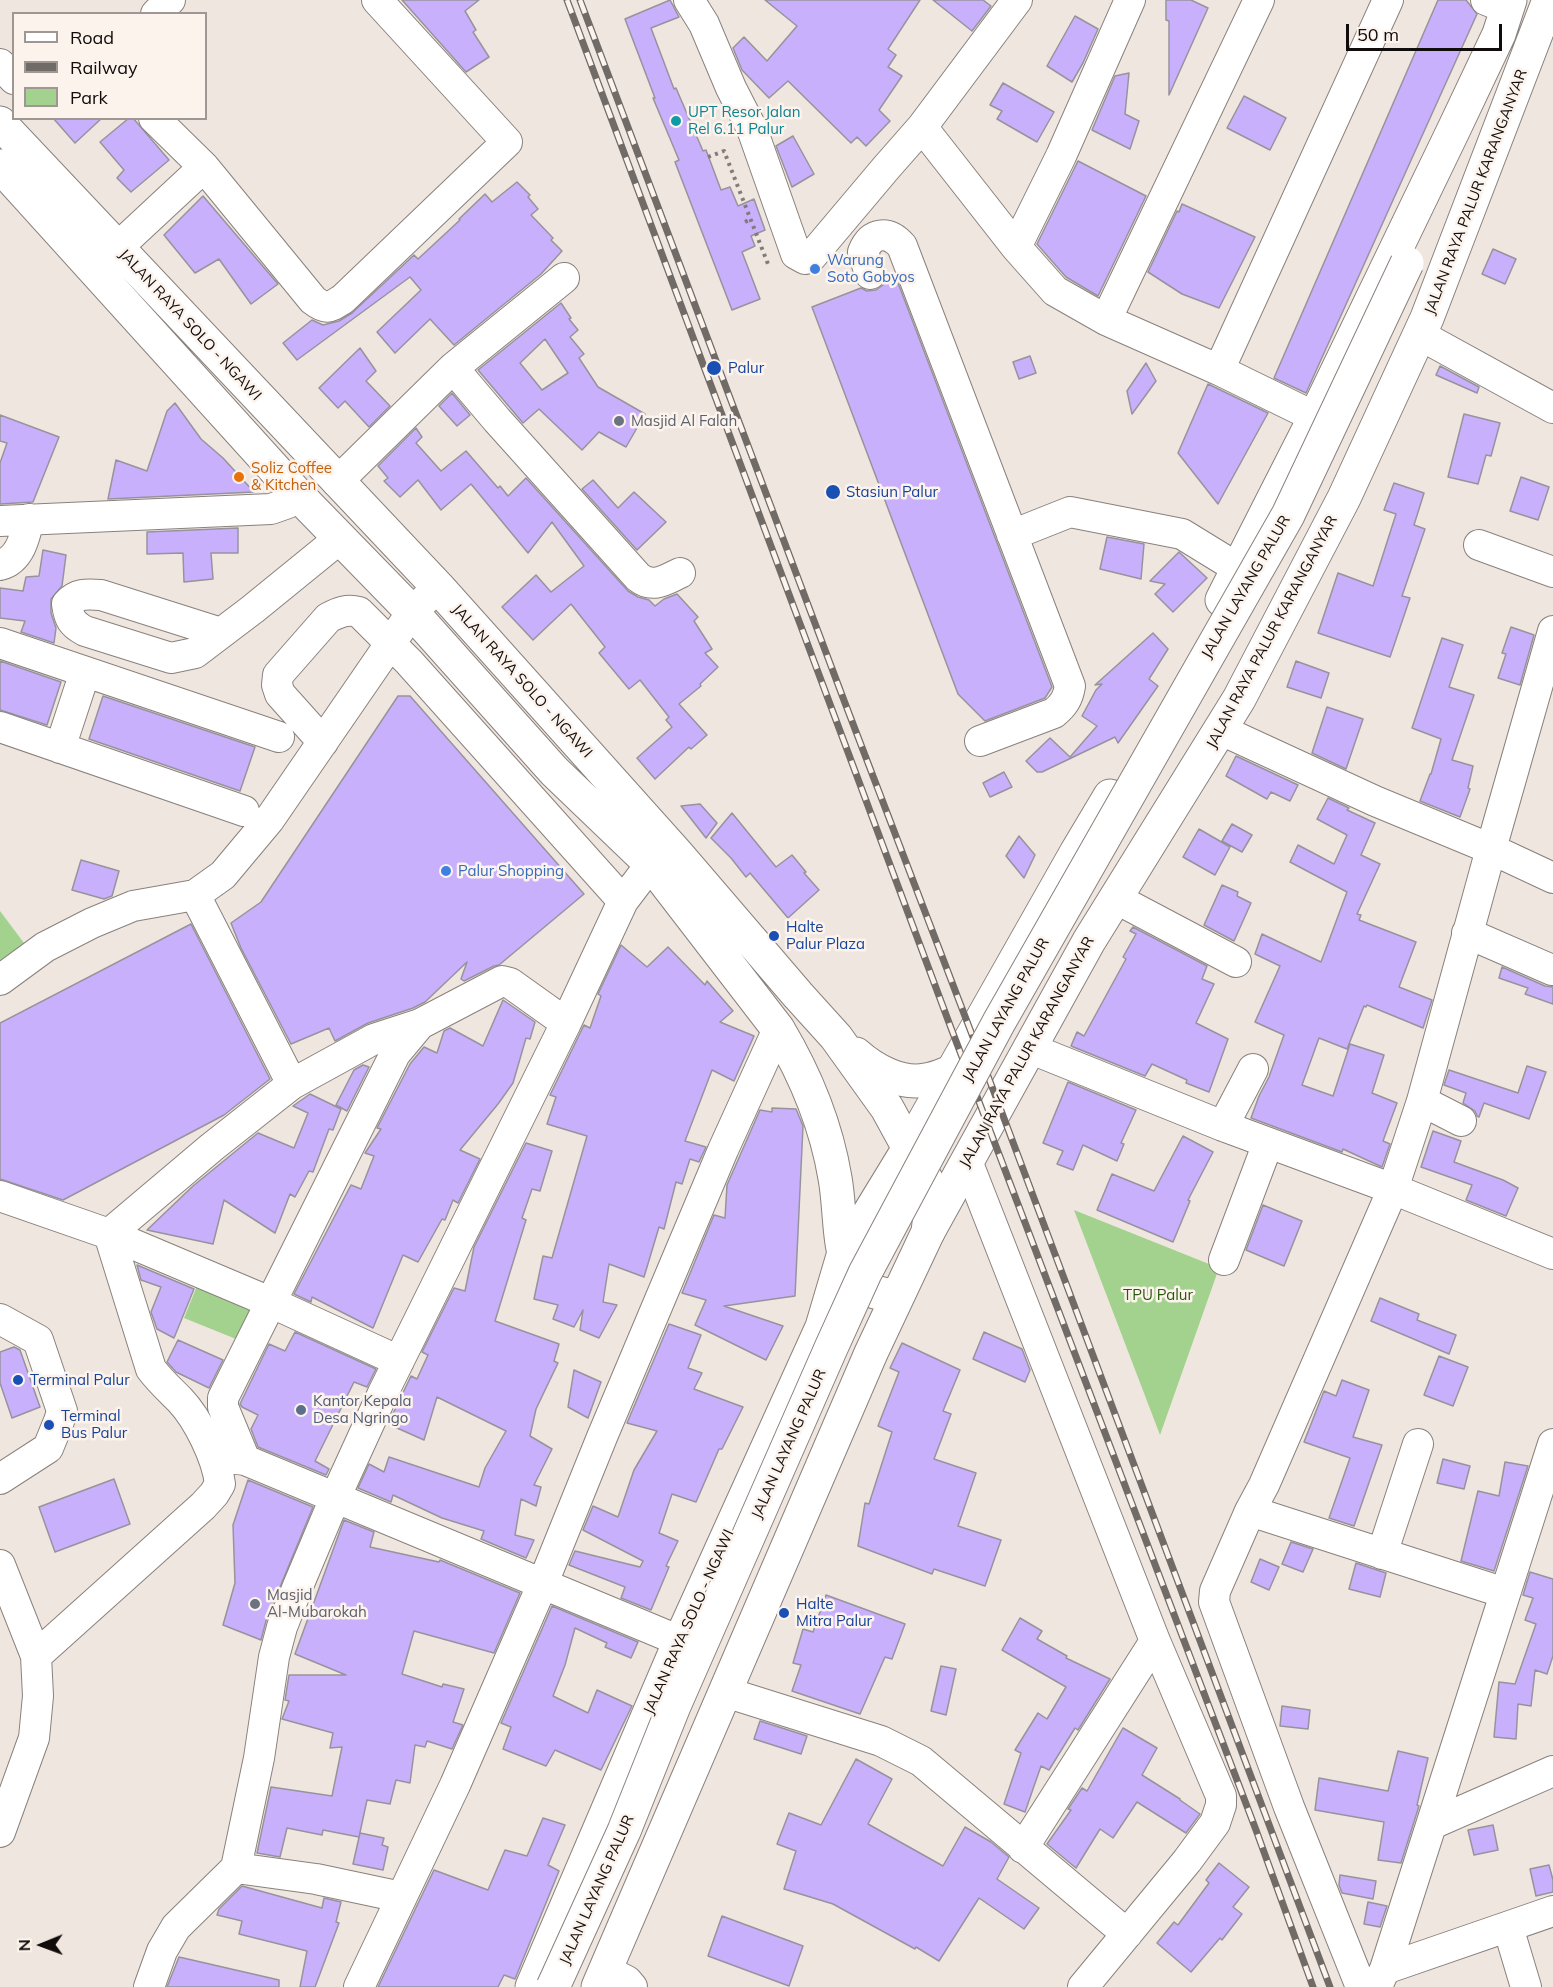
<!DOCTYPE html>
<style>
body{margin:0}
#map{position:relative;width:1553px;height:1987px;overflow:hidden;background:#f0e6e0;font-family:Mulish,sans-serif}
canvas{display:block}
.legend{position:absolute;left:12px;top:12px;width:195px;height:108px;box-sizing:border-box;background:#fdf3ed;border:2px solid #9e9793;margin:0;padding:8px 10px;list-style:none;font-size:18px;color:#100c0b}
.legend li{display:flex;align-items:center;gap:12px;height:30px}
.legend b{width:30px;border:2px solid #9e9793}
.north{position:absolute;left:12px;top:1915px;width:60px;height:60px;-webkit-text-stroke:4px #fdf3ed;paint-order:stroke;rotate:269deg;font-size:16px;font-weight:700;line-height:24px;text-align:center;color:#100c0b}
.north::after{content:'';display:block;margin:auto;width:21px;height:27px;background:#100c0b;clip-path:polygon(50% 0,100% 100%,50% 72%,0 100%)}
.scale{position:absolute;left:1346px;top:24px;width:156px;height:27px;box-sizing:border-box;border:3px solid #100c0b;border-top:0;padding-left:8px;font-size:18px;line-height:21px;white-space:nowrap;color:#100c0b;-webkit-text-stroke:4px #fdf3ed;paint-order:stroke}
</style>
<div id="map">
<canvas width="1553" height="1987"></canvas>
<ul class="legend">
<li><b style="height:8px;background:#fff"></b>Road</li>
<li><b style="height:8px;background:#716b67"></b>Railway</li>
<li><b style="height:16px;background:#a2d28d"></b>Park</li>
</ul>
<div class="north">N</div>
<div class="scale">50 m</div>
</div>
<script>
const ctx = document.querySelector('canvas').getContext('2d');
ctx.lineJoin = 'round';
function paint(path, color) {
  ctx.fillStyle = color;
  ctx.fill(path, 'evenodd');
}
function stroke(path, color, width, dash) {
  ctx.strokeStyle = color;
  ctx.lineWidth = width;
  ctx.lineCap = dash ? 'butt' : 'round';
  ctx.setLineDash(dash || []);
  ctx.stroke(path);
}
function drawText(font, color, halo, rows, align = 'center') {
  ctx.font = font + ' Mulish,sans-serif';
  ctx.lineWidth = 5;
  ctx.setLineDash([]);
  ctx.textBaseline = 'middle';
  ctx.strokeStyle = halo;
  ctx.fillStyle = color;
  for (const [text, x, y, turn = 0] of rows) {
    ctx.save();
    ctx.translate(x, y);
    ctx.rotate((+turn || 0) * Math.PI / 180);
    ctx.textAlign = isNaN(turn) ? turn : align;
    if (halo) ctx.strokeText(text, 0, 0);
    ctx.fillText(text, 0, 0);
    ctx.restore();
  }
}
const green = new Path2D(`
 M0,911L27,947L0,970Z
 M1074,1210L1219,1268L1160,1435Z
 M197,1286L251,1309L236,1339L184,1318Z`);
const building = new Path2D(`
 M402,0H479L465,11L476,30L473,32L489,57L466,72Z
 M670,0L679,17L651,28L674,89L676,88L703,151L706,150L721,190L730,187L738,206L754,199L765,230L751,236L755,246L742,252L760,299L732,310L675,162L679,160L653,98H655L625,19Z
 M765,0H920L888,49L896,55L888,67L902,76L879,110L890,121L866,146L857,137L851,143L788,81L769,98L742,70L733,48L744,37L767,61L797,26Z
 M933,0H983L991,6L972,31Z
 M1166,0H1191L1208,8L1169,95V21L1166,20Z
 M1438,0H1466L1477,14L1306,393L1274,378Z
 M1075,16L1098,29L1083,63L1072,82L1047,66Z
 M1129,73L1125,114L1139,121L1130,149L1092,130L1115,76Z
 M1003,83L1054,112L1037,142L997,119L1002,111L990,105Z
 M1244,96L1286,118L1270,150L1227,128Z
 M53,118H102L75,143Z
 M129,118H133L169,160L131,192L117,178L124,170L100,142Z
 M793,136L814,174L792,187L776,146Z
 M1078,161L1146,196L1098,296L1066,277L1037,244Z
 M517,182L530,195L528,197L538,209L531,215L553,238L551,240L562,251L541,274L454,345L430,319L395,353L377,332L421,290L410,277L297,360L283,343L312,320L323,325L339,321L352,313L414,255L418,259L460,220L459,219L485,194L492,202Z
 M203,196L278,284L251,304L219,259L195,273L164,235Z
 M1182,204L1255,237L1219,308L1182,294L1148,272L1177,211L1179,212Z
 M1493,249L1516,259L1505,284L1482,274Z
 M895,275L1052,687L1045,698L985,721L958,694L812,307L861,288L867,291L876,290L883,285L887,278Z
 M561,303L571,318L569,319L578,330L570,337L584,354L579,358L598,387L645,414L626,447L599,432L582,450L539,409L523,423L478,370ZM545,339L568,373L542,390L520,363Z
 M360,348L376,371L366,381L390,406L369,427L345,401L338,408L319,388Z
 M1030,356L1036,373L1019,379L1013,362Z
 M1146,363L1156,381L1132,414L1127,391Z
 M1440,366L1479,387L1477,393L1436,375Z
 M1208,384L1268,413L1218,504L1178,453Z
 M452,393L470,415L457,426L439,406Z
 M175,403L201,439L223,458L254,492L108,499L116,460L147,471L167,411Z
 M1464,414L1500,423L1491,456L1486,455L1478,484L1448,477Z
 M0,415L59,437L33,502L0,504V463L7,443L0,441Z
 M416,428L422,437L416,443L441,471L466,451L498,488L500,486L508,496L526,478L628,591L638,597L649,600L655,606L664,599L677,594L698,617L694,621L712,649L705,653L718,667L700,684L701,686L679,704L707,735L691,749L689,747L655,779L637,758L672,727L666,720L669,717L640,680L629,689L599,653L605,647L571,604L533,640L502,607L536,575L551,592L584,566L552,522L528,553L471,484L441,510L418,480L400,497L384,481L388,478L378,466Z
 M1521,477L1549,487L1538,520L1510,511Z
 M593,480L618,508L634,492L666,522L637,550L582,489Z
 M1394,483L1424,493L1414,525L1425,529L1402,596L1410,598L1390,657L1318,633L1338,573L1373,586L1396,514L1384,510Z
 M238,528V553H211L213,579L184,582L183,553L147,554V532Z
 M1107,537L1144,544L1141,579L1100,569Z
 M43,550L66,555L62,586L51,599V613L56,628L54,643L21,632L25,621L0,618V588L23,591L26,577L39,576Z
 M1179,552L1207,578L1173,612L1155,594L1165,584L1150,581Z
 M1511,627L1534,635L1520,685L1498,678L1506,654L1502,653Z
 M1153,633L1168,649L1149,679L1158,686L1118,743L1115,737L1042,772H1037L1026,761L1050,738L1070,757L1097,726L1082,716L1096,690L1102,684L1095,685Z
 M1442,638L1463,645L1449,687L1474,695L1452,760L1473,766L1468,788L1470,789L1460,817L1420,801L1430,774H1431L1441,739L1412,728Z
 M0,661L61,682L47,725L0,710Z
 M1296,661L1329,673L1321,698L1287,687Z
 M103,696L255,747L240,791L89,739Z
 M398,696H410L584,894L499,965L494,966L464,981L461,979L467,962L425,1002L413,1008L368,1023L335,1041L329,1028L291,1044L241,948L231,923L261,902Z
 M1327,707L1363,719L1346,769L1312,753Z
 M1236,756L1298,785L1290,801L1271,792L1267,799L1226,776Z
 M1004,772L1012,787L990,797L983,783Z
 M1328,798L1349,808L1347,810L1375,823L1361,855L1380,864L1357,914L1361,915L1359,920L1416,942L1399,987L1432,1000L1423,1028L1367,1005L1366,1007L1364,1006L1347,1049L1319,1038L1302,1085L1333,1096L1350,1044L1384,1055L1372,1093L1397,1103L1383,1141L1390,1144L1382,1167L1343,1149L1342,1152L1251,1118L1259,1096L1269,1077L1284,1035L1255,1022L1280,966L1255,954L1262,934L1321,962L1347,892L1290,862L1298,845L1334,864L1347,835L1317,819Z
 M700,804L717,823L706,838L681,806Z
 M732,813L776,867L792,855L806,872L804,873L819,890L788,918L750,873L746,877L731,858L711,838Z
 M1232,824L1252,835L1242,852L1222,841Z
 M1199,829L1230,847L1215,875L1183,857Z
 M1019,836L1035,855L1024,878L1006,856Z
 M81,860L119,871L112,896L104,899L72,890Z
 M1222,885L1238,892L1237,896L1251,903L1234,941L1204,925Z
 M191,924L270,1079L224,1115L63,1200L0,1179V1023Z
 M1133,927L1207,966L1202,979L1214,984L1196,1023L1228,1039L1209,1092L1186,1083L1187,1080L1152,1064L1145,1076L1071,1046L1077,1032L1084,1036L1126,959L1123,957L1136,934L1130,931Z
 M621,945L647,967L668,947L705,985L707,981L733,1011L720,1022L754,1036L734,1081L712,1070L685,1141L706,1147L699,1162L690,1159L682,1184L676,1182L664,1229L659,1227L644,1277L609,1264L603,1302L617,1305L599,1338L580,1330L583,1310L574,1327L553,1319L558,1305L534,1299L543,1256L552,1258L587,1136L547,1124L556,1097L550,1095L584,1025L590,1028L601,996L598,994Z
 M1502,967L1545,986L1553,987V1004L1525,994L1528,988L1499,978Z
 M503,1000L535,1022L530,1039L526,1038L513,1083L498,1104L460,1150L480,1159L458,1203L453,1200L445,1220L442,1219L418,1262L403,1255L373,1328L312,1297L311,1302L294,1294L351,1185L361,1189L374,1156L365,1153L381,1129L377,1128L410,1064L424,1047L437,1053L444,1031L450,1028L483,1046Z
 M363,1065L369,1067L347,1111L336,1105L354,1070Z
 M1527,1066L1546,1072L1529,1119L1484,1103L1479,1117L1477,1116L1475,1111L1463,1103L1466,1093L1444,1085L1449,1070L1518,1093Z
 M1068,1082L1136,1110L1121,1143L1124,1144L1117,1161L1083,1145L1073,1170L1057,1164L1063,1151L1043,1143Z
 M310,1094L341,1109L333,1130L329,1129L313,1172L309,1171L295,1197L290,1194L275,1233L224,1200L213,1244L147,1230L193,1186L258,1133L294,1148L308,1113L293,1106Z
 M772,1108L796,1109L803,1126L795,1296L724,1306L783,1326L766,1360L695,1325L706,1300L682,1293L714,1215L725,1218L727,1185L760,1110L772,1112Z
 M1433,1131L1461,1141L1454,1162L1503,1180L1518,1188L1506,1216L1466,1200L1472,1185L1421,1167Z
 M1183,1136L1213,1152L1188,1200L1190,1201L1173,1242L1097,1210L1112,1174L1154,1191Z
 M526,1143L552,1151L540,1191L532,1189L522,1218L526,1220L495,1321L559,1344L554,1361L558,1363L536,1409L530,1436L552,1449L534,1485L541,1487L536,1506L521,1499L515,1535L534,1540L526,1558L481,1539L484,1531L442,1518L393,1495L391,1502L358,1488L369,1464L384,1472L389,1457L479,1487L485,1468L506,1431L437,1397L424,1440L388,1424L411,1376L417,1379L428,1355L422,1352L454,1288L465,1291L474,1247Z
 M1263,1205L1302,1221L1284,1266L1246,1250Z
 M137,1265L194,1289L174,1338L157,1329L151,1312L161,1287L141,1280Z
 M1380,1298L1419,1314L1417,1320L1456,1335L1449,1354L1371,1321Z
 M669,1324L701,1335L688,1368L702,1373L694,1389L743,1407L722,1449H719L696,1502L672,1494L659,1533L678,1541L666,1566L669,1567L651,1610L621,1598L625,1587L569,1565L575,1551L640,1567L643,1561L583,1530L593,1506L618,1517L634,1470L657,1431L627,1423Z
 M295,1332L376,1369L367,1387L354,1382L315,1461L329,1469L326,1475L258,1447L251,1429L258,1415L242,1407L240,1404L269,1344L285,1351Z
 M984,1332L1022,1349L1030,1370L1025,1382L973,1359Z
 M178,1340L223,1360L209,1388L176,1372L167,1362Z
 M902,1343L960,1370L943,1411L951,1414L934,1459L976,1473L958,1526L1001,1540L985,1586L934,1569L932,1574L858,1546L865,1503L869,1504L892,1432L878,1426L899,1372L890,1368Z
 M14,1347L20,1350L40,1407L12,1418L0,1383V1352Z
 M1439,1356L1468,1367L1453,1406L1424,1395Z
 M574,1370L601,1382L588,1418L568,1407Z
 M1342,1380L1369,1390L1353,1437L1382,1445L1354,1526L1329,1518L1350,1458L1304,1442L1324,1391L1336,1396Z
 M1443,1459L1470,1466L1464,1489L1437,1483Z
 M1505,1462L1528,1466L1494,1571L1461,1561L1478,1491L1499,1496Z
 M114,1479L130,1524L55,1552L39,1507Z
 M248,1480L313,1507L266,1621L261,1640L223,1625L235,1583L233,1525Z
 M344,1520L374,1532L370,1547L439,1562L440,1560L520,1593L494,1653L414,1631L402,1674L442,1687L443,1684L464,1689L453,1722L463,1725L452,1749L427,1741L425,1747L415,1745L410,1783L396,1780L390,1804L367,1800L359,1837L323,1830L322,1835L287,1828L280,1857L257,1853L271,1787L332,1796L342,1747L330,1748L333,1733L282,1719L289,1701L285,1700L289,1675H346L295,1654Z
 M1291,1542L1313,1549L1303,1572L1282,1564Z
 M1260,1559L1279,1567L1269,1590L1251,1582Z
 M1356,1563L1386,1573L1380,1597L1349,1589Z
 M1530,1572L1553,1579V1656L1547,1674L1535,1670L1531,1706L1518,1704L1516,1739L1494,1737L1499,1682L1515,1684L1536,1624L1525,1620L1533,1598L1523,1595Z
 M826,1595L905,1624L892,1659L885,1657L860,1714L792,1691L801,1665L793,1663L803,1629L813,1632Z
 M552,1606L638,1642L631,1658L605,1647L607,1643L575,1628L565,1665L553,1696L588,1713L597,1690L632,1706L601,1770L555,1750L546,1766L503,1749L511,1727L501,1723Z
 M1020,1618L1042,1631L1037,1639L1067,1656L1066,1658L1110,1679L1078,1730L1075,1728L1049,1770L1041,1766L1025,1812L1004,1804L1021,1753L1015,1750L1038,1713L1047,1719L1066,1687L1002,1650Z
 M941,1666L956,1669L946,1715L931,1711Z
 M1282,1706L1310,1710L1308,1729L1280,1726Z
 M760,1721L807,1736L801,1754L754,1739Z
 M1123,1728L1157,1748L1142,1775L1180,1799V1800L1200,1814L1186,1833L1137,1802L1113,1838L1100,1829L1076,1868L1047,1844L1071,1810L1068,1809L1082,1788L1087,1791Z
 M1398,1751L1428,1758L1417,1805L1419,1806L1401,1863L1378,1860L1384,1822L1315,1810L1319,1778L1388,1791Z
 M856,1759L892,1779L868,1824L943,1866L965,1827L991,1842L1009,1857L997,1879L1039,1908L1024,1929L979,1898L939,1961L916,1947L915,1949L833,1904L784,1889L796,1851L777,1844L789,1813L821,1825Z
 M543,1818L565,1825L548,1865L559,1871L515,1979L504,1975L498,1987H378L434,1870L488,1890L505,1850L527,1856Z
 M1493,1825L1498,1850L1474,1855L1468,1830Z
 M360,1833L384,1838L382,1845L388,1847L383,1870L353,1864Z
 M1219,1863L1249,1887L1233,1907L1242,1914L1222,1940L1220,1938L1191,1972L1157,1943L1174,1922L1178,1925L1209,1883L1206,1880Z
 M1549,1865L1553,1880V1892L1536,1896L1530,1869Z
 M1340,1875L1376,1881L1373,1899L1342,1893L1339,1885Z
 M242,1886L322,1908L324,1898L341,1902L336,1922L339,1923L315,1987H300L307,1951L239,1934L242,1921L217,1915L219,1909Z
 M1368,1902L1387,1906L1380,1927L1364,1924Z
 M722,1916L803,1946L789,1986L708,1956Z
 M179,1957L279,1980V1987H167Z`);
const path = new Path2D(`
 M708,157L724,151L768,264
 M745,222L751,219`);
const minor = new Path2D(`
 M689,0L704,24L731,88L752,129L796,254L805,259L811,257L886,168L922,127L1017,0
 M1130,0L1061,156L1016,247L1055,291L1106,320L1219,370L1315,417
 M1486,0L1506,8
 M156,14L170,0
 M0,64L14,79
 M154,118L204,167L313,300C327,311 330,307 343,299L507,142L377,0
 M922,127L1016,247
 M117,248L204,167
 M870,274L863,252C871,232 888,230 902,246L1070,686C1068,698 1064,705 1054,713L980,741
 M1106,320L1259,0
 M1420,335L1553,408
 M453,368L497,420L638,577C653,589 665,580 680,573
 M1219,370L1388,0
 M337,482L453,368L564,278
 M0,521L271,509L288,503L297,494
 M1012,535L1070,512L1182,534L1239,569
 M1479,545L1553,572
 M0,565C20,560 25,537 29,519
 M221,633L101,595C87,594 77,593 67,604C69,619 72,624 85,631L171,658L195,653L253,609L339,539
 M0,643L279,737
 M0,727L244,811
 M1221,730L1375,801L1491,849L1553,631
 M323,742L280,694L277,685L278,675L328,618C339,612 347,609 359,612L409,662L623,901
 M60,748L85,672
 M195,895L292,1084
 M1115,898L1236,962
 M1467,933L1552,970
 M0,980L45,947L92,923L133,906L195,895L223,875L269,820L412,612L438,587
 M1029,1048L1223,1126L1393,1189L1553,1254
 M1422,1101L1461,1121
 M1223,1126L1253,1069
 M967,1161L1155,1641L1221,1796V1805L1215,1823L1187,1861L1083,1987
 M0,1196L109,1234L151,1369C160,1381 170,1390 180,1400C198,1419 217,1458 220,1484L214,1494L203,1506L36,1656
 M1224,1260L1268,1143
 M0,1319L38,1340L62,1411L59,1421L48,1448L0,1479
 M399,1361L270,1302L109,1234L212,1147L292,1084L374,1039L420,1024L502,981L510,983L566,1023L623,901L651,864
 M214,1456L245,1460L680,1641
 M245,1460L223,1407V1398L395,1054L420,1024
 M1250,1511L1215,1591L1214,1602L1289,1807L1361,1987
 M1382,1554L1418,1444
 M0,1565L36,1656L38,1696L34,1738L0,1832
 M1505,1593L1250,1511L1264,1485L1393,1189L1422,1101L1491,849L1553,878
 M725,1692L881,1741L921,1761L1127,1934
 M1432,1824L1553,1771
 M1023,1848L1155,1641
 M236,1868L316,1879L401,1897
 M1508,1927L1526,1987
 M1385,1969L1553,1444
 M605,1970L627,1981L632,1987
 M1379,1982L1385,1969L1553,1911
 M149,1987L162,1951L176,1927L236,1868L259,1758L274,1657L282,1627L298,1586L335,1498L383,1393L566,1023
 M359,1987L455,1785L543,1583L602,1437L723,1150L778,1029`);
const major = new Path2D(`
 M1222,600L1315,417L1454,129L1499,34L1510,0
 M909,1148L1076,853L1110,796
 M928,1232L1089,941L1239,699L1344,498L1427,318L1549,0`);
const highway = new Path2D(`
 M0,123L438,587L678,855L798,995L836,1037L887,1108L928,1183L931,1206L928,1232L871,1353L598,1987
 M0,166L297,494L412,612L554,771L651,864L778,1029C806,1076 826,1124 835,1178C841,1211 837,1246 852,1277C859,1289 871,1291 883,1294
 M856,1054C874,1070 901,1085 926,1080C935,1079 945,1074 954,1071
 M532,1987L680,1641L822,1327L843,1256L909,1148`);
const rail = new Path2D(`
 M567,0L951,1028L1256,1830L1313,1987
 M580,0L845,703L999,1105L1330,1987`);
const majorBridge = new Path2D(`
 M553,1987L624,1831L674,1706L831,1348L865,1273L999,1022L1288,515L1407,263`);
const markers = [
 [676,121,6,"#0f9aa8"],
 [815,269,6,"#3f7fe0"],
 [714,368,8,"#1a4fb4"],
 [619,421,6,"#6b7280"],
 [239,477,6,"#e8710a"],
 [833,492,8,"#1a4fb4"],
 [446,871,6,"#3f7fe0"],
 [774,936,6,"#1a4fb4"],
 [18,1380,6,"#1a4fb4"],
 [301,1410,6,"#5c6f8a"],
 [49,1425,6,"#1a4fb4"],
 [255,1604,6,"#6b7280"],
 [784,1613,6,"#1a4fb4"]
];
const cultureNames = [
 ["UPT Resor Jalan",688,112],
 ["Rel 6.11 Palur",688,129]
];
const streetNames = [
 ["JALAN RAYA PALUR KARANGANYAR",1476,192,-69],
 ["JALAN RAYA SOLO - NGAWI",190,325,47],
 ["JALAN LAYANG PALUR",1246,587,-60],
 ["JALAN RAYA PALUR KARANGANYAR",1272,632,-62],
 ["JALAN RAYA SOLO - NGAWI",522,681,48],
 ["JALAN LAYANG PALUR",1006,1010,-61],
 ["JALAN RAYA PALUR KARANGANYAR",1027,1052,-61],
 ["JALAN LAYANG PALUR",789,1444,-66],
 ["JALAN RAYA SOLO - NGAWI",689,1622,-66],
 ["JALAN LAYANG PALUR",597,1890,-66]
];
const shopNames = [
 ["Warung",827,260],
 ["Soto Gobyos",827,277],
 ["Palur Shopping",458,871]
];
const transitNames = [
 ["Palur",728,368],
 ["Stasiun Palur",846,492],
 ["Halte",786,927],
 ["Palur Plaza",786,944],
 ["Terminal Palur",30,1380],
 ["Terminal",61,1416],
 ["Bus Palur",61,1433],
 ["Halte",796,1604],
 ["Mitra Palur",796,1621]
];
const worshipNames = [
 ["Masjid Al Falah",631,421],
 ["Masjid",267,1595],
 ["Al-Mubarokah",267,1612]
];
const foodNames = [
 ["Soliz Coffee",251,468],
 ["& Kitchen",251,485]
];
const parkNames = [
 ["TPU Palur",1158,1295]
];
const serviceNames = [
 ["Kantor Kepala",313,1401],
 ["Desa Ngringo",313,1418]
];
paint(green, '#a2d28d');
paint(building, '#c9b0fd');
stroke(building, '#96939d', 1.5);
stroke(minor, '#8a817c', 32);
stroke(major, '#8a817c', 35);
stroke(highway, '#8a817c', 35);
stroke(path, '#827b78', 4, [3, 4.5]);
stroke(minor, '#fff', 30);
stroke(major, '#fff', 33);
stroke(highway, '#fff', 33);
stroke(rail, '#716b67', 7);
stroke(rail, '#fdf3ed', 4.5, [14]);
stroke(majorBridge, '#8a817c', 35, []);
stroke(majorBridge, '#fff', 33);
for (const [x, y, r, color] of markers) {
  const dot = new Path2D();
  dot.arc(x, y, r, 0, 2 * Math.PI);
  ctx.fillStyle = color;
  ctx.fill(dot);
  stroke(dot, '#fdf3ed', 2);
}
drawText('15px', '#0d838f', '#fdf3ed', cultureNames, 'left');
drawText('15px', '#100c0b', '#fdf3ed', streetNames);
drawText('15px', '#366cbe', '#fdf3ed', shopNames, 'left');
drawText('15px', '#164399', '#fdf3ed', transitNames, 'left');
drawText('15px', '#5b616d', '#fdf3ed', worshipNames, 'left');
drawText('15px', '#c56008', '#fdf3ed', foodNames, 'left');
drawText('15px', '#2a570e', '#fdf3ed', parkNames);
drawText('15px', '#4e5e75', '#fdf3ed', serviceNames, 'left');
</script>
